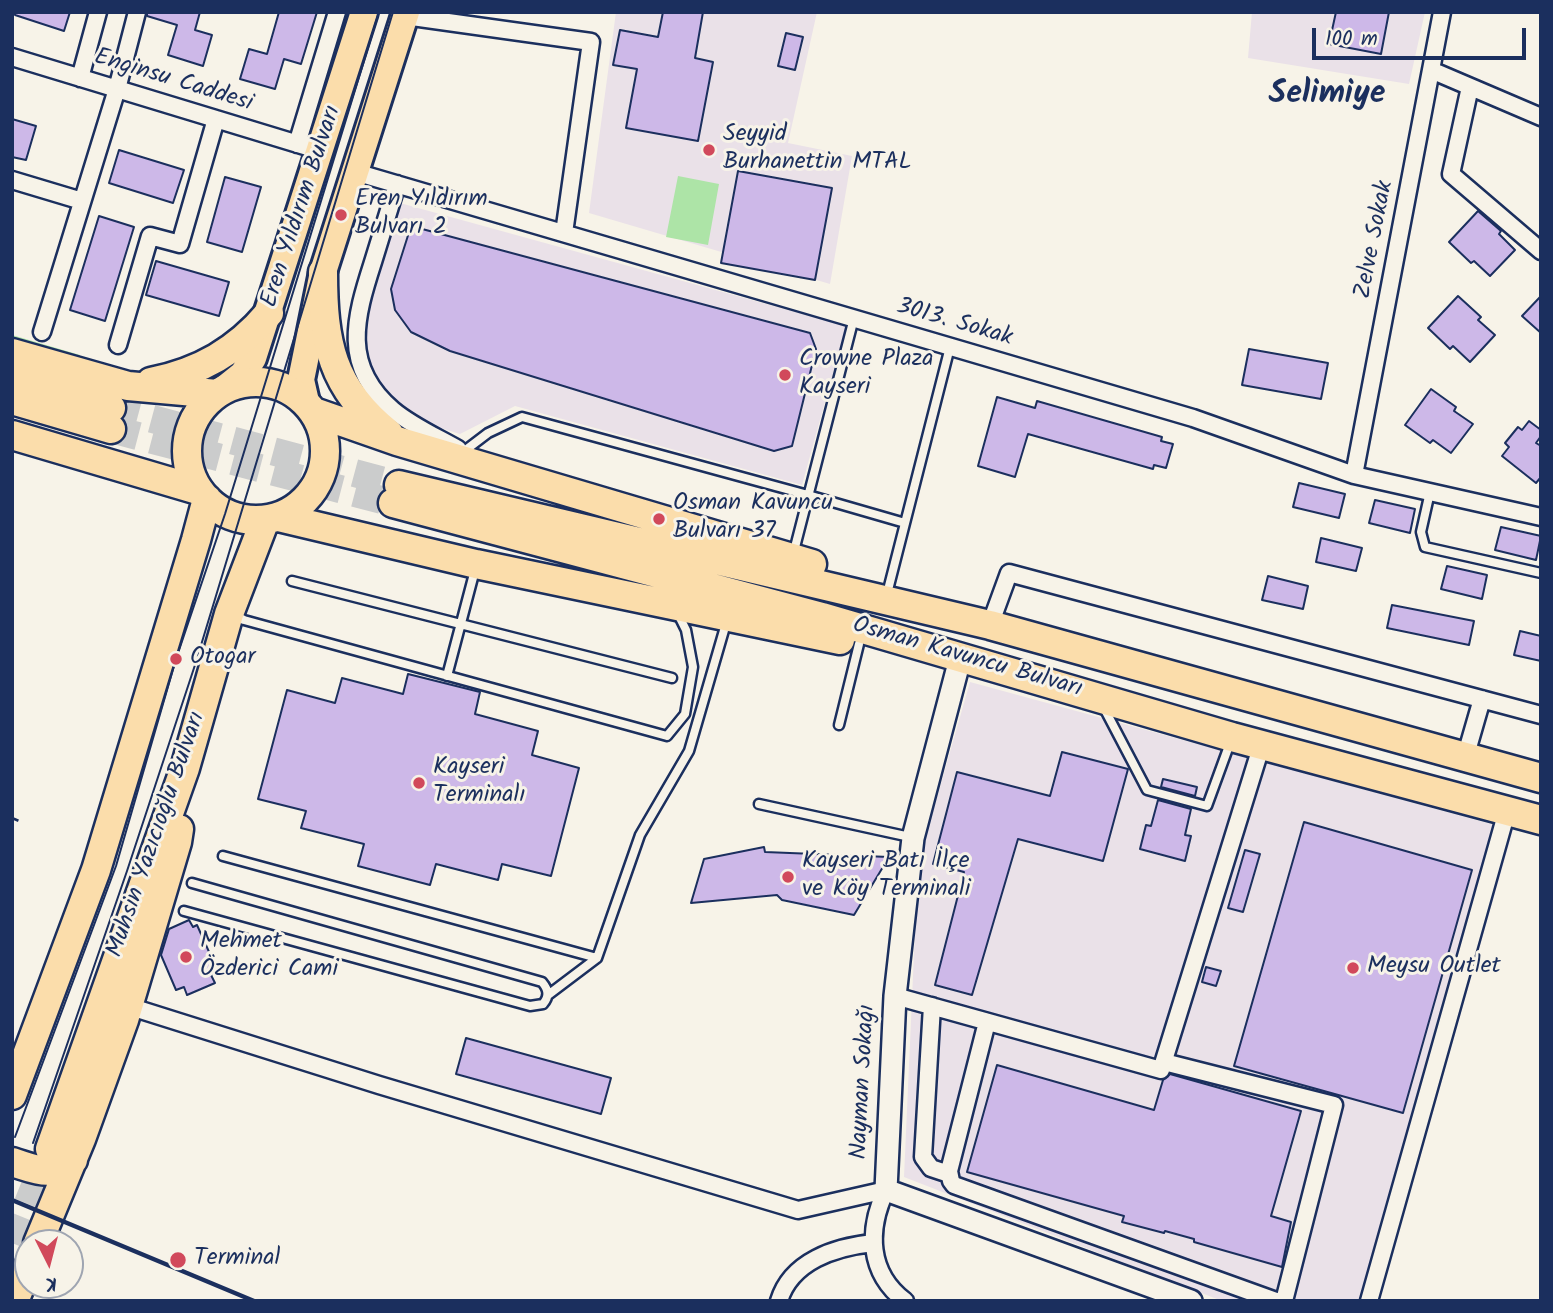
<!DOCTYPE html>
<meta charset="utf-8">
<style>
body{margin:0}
#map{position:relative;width:1553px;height:1313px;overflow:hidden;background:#f7f3e8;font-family:Kalam,sans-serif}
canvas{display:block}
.frame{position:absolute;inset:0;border:14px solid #1b2f5e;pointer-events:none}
.north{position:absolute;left:14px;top:1229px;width:70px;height:70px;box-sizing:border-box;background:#f7f3e8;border:2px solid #9fa5b1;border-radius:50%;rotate:174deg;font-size:19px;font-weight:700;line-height:28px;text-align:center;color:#1b2f5e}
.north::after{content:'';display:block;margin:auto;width:24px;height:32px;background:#d1495b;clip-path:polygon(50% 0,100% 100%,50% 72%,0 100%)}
.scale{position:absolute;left:1312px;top:28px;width:214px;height:32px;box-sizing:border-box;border:4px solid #1b2f5e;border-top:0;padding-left:9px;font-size:21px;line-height:24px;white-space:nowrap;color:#1b2f5e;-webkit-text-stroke:5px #f7f3e8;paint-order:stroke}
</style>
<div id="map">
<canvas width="1553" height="1313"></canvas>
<div class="frame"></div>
<div class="north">K</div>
<div class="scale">100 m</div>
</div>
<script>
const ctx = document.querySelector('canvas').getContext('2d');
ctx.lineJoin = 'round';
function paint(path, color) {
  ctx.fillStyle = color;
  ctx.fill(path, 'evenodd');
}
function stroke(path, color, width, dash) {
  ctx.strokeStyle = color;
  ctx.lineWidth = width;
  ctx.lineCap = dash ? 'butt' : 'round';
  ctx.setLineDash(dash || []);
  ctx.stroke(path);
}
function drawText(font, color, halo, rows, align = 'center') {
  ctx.font = font + ' Kalam,sans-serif';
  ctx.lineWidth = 6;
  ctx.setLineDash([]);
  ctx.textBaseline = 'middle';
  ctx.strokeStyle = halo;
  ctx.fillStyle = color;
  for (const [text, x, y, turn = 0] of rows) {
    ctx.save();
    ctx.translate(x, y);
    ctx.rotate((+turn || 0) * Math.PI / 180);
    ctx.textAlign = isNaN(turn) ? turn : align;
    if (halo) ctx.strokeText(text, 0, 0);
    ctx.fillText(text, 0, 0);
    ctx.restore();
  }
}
const built = new Path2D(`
 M616,12H817L788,143L852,156L830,284L589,213Z
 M1252,12H1425L1409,84L1248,58Z
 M400,203L846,326L802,485L515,406L460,434L431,425L401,408L384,390L372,369L365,346L363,322Z
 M970,682L1513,830L1379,1301H1222L904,1177L918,864Z`);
const green = new Path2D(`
 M678,176L719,184L708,245L666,237Z
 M12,335L80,355L79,364L12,344Z`);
const building = new Path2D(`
 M15,12H70L64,31L15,15Z
 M147,12H200L195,30L212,35L203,66L168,55L177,25L147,16Z
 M279,12H317L301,64L284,59L275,89L240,79L249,49L267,54Z
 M663,12H703L695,58L713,62L698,141L626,128L637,69L613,65L620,30L658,37Z
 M1336,12H1389L1381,54L1329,44Z
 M786,33L803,37L795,70L778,66Z
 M12,119L36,126L26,160L12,157Z
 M119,150L184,170L173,203L109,183Z
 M738,171L832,188L815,280L721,263Z
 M225,177L261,187L242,252L207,242Z
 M1478,211L1501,231L1499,234L1515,250L1490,276L1474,261L1471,263L1449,242Z
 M99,216L134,227L105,321L70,310Z
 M411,226L810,333L816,349L792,446L774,451L450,351L411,332L395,310L391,289Z
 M156,261L229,282L219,316L146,295Z
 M1458,296L1481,317L1478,320L1495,335L1470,362L1453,346L1450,349L1428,328Z
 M1541,296V333L1522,316Z
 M1249,349L1328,363L1321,399L1242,385Z
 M1431,389L1456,407L1454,411L1473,424L1451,453L1433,440L1430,443L1405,425Z
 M997,397L1035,408L1037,401L1162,437L1161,441L1173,444L1166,468L1154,465L1153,469L1028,434L1015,477L978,466Z
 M1529,421L1541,430V436L1536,443L1541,446V477L1536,483L1502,456L1509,447L1505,443L1518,427L1522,430Z
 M1299,483L1345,494L1339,518L1293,507Z
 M1375,500L1415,509L1410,533L1369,523Z
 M1501,527L1541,536L1536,560L1495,550Z
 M1321,538L1362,548L1356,571L1316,562Z
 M1447,566L1487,575L1482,599L1441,589Z
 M1268,576L1308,586L1303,609L1262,600Z
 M1392,605L1474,621L1469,645L1387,628Z
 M1520,631L1541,636V661L1514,655Z
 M408,674L480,692L475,714L538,731L532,755L579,768L551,876L502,864L498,880L436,864L430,885L358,866L364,844L301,828L306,811L258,799L287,690L335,703L342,678L403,694Z
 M1062,752L1128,769L1103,861L1018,839L972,995L935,985L964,872L933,864L957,772L1050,796Z
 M1163,779L1197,787L1195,796L1161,787Z
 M1158,800L1191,809L1185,835L1191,836L1185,861L1140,849L1146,825L1151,826Z
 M1304,822L1472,870L1403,1113L1234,1066Z
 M764,847L765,852L889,857L854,915L782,900L777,895L691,903L704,859Z
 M1245,850L1260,854L1243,912L1228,908Z
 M189,920L193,927L197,925L218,972L211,975L215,983L187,995L184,987L176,990L161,955L169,929Z
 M1206,967L1221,971L1216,986L1202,982Z
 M466,1038L611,1078L601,1114L456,1074Z
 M997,1065L1154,1110L1163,1080L1170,1074L1301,1111L1271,1216L1291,1222L1282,1267L1194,1242V1239L1165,1231L1164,1233L1122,1222L1124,1216L967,1172Z`);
const trunkTunnel = new Path2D(`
 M111,408L399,485
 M111,429L393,503
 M12,1243L50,1149`);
const path = new Path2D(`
 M12,818L19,821`);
const service = new Path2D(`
 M463,452L488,433L522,417L808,495L905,523
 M1430,492L1421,532L1425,547L1541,573
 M793,555L854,318
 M292,581L672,678
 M889,586L950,347
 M233,615L244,620L667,736L685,714L693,667L686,630L678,614
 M447,676L475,570
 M1104,708L1147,790L1207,806L1230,743
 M839,725L859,644
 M759,804L910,837
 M223,856L597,958
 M184,911L530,1006L543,1004C550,996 548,989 542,982L192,883
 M548,995L597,958L640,835L689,751L727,620`);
const minor = new Path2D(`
 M405,16L591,42L564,233
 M12,57L321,151
 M1431,70L1541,117
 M80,78L98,12
 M1470,87L1451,174L1541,251
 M297,144L337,12
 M355,172L1193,418L1354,475L1541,517
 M12,180L82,201
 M397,184C389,210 381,236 373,262C355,318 341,366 393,410C412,426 437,437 458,449
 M42,332L117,89L137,12
 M118,345L150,236L180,244L216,119
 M1354,475L1442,12
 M990,625L1009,573L1541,715
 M1465,758L1482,699
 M895,996L1161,1070L1262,744
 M128,1006L379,1085L798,1210L886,1190
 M932,1006L923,1157L931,1168L949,1174
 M987,1022L949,1171L951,1181L954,1185L1276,1301
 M1164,1062L1334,1105L1284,1301
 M886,1190C867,1230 868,1273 905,1301
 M779,1301C791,1261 835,1247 873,1243
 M1369,1301L1507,811`);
const tertiary = new Path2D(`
 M960,659L913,838L895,996L886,1190L1191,1301`);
const primary = new Path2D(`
 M223,390L243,374L253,358L364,12
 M306,402L301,380L323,272L406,12`);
const trunk = new Path2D(`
 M323,272C323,342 331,388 389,434
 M12,353L128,386L217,394
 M12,377L111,408
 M187 451a69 69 0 1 1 138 0a69 69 0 1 1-138 0Z
 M151,382C200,372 237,351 269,313
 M12,400L111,429
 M314,412L397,441L812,564
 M12,435L198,490
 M399,485L990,625L1541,778
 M393,503L822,617L1232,737L1541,820
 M278,517L476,564L840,640
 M12,1095L96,870L196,540L207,499
 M50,1149L185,768L229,614L265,520
 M12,1162C38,1170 50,1178 73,1160
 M38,1243L81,1139L124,1020L177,842L179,829
 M14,1301L28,1268`);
const tram = new Path2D(`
 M15,1137L116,866L176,659L225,514L379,12
 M33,1143L127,871L195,665L393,12`);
const rail = new Path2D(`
 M12,1200L254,1301`);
const markers = [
 [709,150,7,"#d1495b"],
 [341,215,7,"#d1495b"],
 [785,375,7,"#d1495b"],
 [659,519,7,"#d1495b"],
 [176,659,7,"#d1495b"],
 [419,783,7,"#d1495b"],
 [788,877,7,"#d1495b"],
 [186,957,7,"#d1495b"],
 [1353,968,7,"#d1495b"],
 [178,1260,9,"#d1495b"]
];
const streetNames = [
 ["Enginsu Caddesi",173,82,17],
 ["Eren Yıldırım Bulvarı",303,207,-72],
 ["Zelve Sokak",1376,240,-79],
 ["3013. Sokak",954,324,16],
 ["Osman Kavuncu Bulvarı",967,659,16],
 ["Muhsin Yazıcıoğlu Bulvarı",158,835,-71],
 ["Nayman Sokağı",865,1082,-87]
];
const poiNames = [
 ["Seyyid",723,136],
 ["Burhanettin MTAL",723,164],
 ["Eren Yıldırım",355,201],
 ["Bulvarı 2",355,229],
 ["Crowne Plaza",799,361],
 ["Kayseri",799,389],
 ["Osman Kavuncu",673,505],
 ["Bulvarı 37",673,533],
 ["Otogar",190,659],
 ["Kayseri",433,769],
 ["Terminalı",433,797],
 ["Kayseri Batı İlçe",802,863],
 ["ve Köy Terminali",802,891],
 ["Mehmet",200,943],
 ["Özderici Cami",200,971],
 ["Meysu Outlet",1367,968],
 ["Terminal",194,1260]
];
const districtNames = [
 ["Selimiye",1327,97]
];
paint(built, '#eae1e8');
paint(green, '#ade4a7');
paint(building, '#cdb8e8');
stroke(building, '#1b2f5e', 2);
stroke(trunkTunnel, '#cbcccc', 28, [28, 14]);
stroke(service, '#1b2f5e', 13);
stroke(minor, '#1b2f5e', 21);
stroke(tertiary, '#1b2f5e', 26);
stroke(primary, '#1b2f5e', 32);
stroke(trunk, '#1b2f5e', 33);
stroke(path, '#1b2f5e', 2.5, [7, 5]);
stroke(service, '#f7f3e8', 8);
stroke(minor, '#f7f3e8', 16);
stroke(tertiary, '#f7f3e8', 21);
stroke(primary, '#fbddab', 26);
stroke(trunk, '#fbddab', 28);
stroke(tram, '#1b2f5e', 2);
stroke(rail, '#1b2f5e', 4.5);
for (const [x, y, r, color] of markers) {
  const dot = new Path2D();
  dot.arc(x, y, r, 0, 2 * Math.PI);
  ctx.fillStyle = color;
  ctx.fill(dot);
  stroke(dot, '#f7f3e8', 2.5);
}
drawText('24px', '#1b2f5e', '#f7f3e8', streetNames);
drawText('24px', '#1b2f5e', '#f7f3e8', poiNames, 'left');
drawText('bold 32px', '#1b2f5e', '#f7f3e8', districtNames);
</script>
